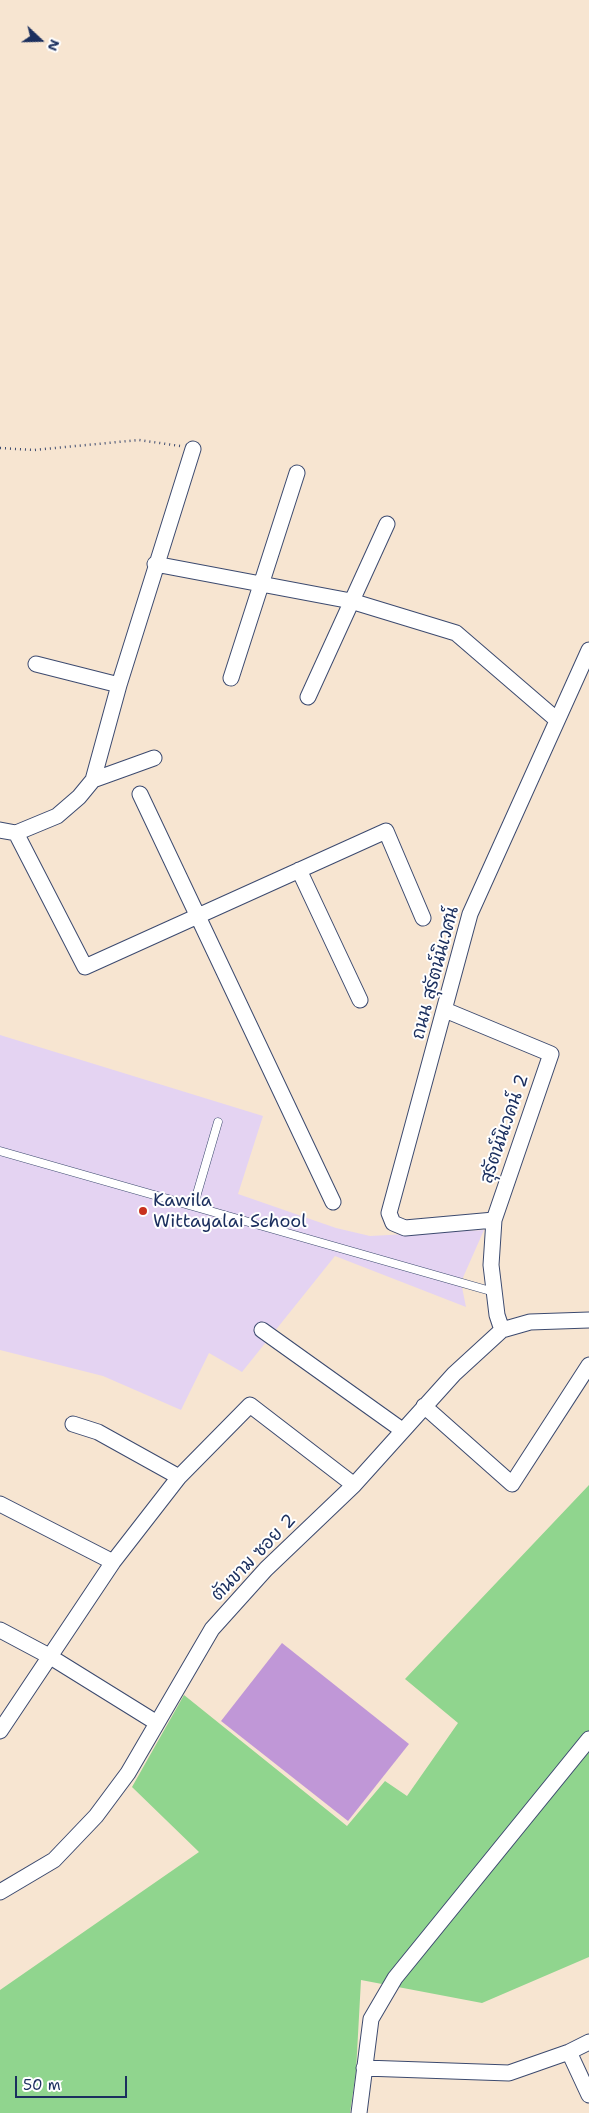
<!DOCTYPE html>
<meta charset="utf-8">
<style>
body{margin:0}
#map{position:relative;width:589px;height:2113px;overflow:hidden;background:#f7e5d1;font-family:"Shantell Sans",sans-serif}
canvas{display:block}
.north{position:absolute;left:15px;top:15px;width:50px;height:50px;-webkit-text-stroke:4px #fff;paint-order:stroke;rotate:111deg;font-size:14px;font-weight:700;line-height:20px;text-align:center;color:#1b2f5e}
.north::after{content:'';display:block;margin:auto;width:18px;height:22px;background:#1b2f5e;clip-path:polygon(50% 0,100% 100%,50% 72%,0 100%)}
.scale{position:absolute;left:15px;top:2076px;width:112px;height:22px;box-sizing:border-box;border:2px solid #1b2f5e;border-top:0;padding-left:6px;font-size:15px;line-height:18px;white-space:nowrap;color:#1b2f5e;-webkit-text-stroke:4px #fff;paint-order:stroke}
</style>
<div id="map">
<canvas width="589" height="2113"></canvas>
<div class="north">N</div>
<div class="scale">50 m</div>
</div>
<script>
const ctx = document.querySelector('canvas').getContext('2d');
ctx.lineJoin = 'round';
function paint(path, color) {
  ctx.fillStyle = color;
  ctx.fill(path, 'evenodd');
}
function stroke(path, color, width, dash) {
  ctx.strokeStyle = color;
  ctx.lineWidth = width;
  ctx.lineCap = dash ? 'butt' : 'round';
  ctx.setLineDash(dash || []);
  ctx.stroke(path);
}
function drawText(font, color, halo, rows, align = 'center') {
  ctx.font = font + ' "Shantell Sans","Playpen Sans Thai",sans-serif';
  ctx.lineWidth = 4;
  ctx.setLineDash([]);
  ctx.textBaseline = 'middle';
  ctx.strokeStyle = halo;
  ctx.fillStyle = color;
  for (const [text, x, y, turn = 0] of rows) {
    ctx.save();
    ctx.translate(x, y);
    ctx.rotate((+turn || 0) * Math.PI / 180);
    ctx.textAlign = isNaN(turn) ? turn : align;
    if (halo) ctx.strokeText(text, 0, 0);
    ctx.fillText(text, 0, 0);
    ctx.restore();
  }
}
const built = new Path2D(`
 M0,1035L263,1116L238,1194L336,1228L370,1236L484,1230L461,1282L466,1307L335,1256L242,1372L209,1353L181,1410L103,1376L0,1350Z`);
const green = new Path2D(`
 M589,1485V1957L482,2003L361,1980L356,2071L350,2113H0V1990L199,1852L132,1787L184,1695L347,1826L385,1781L407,1796L458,1723L405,1679Z`);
const building = new Path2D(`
 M282,1643L409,1744L348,1821L221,1721Z`);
const path = new Path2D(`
 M0,448L34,450L139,440L180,446`);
const service = new Path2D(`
 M0,1151L494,1292
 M194,1204L218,1122`);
const minor = new Path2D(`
 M155,564L351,601L456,633L557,720
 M36,664L119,685
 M231,678L297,473
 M308,697L387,524
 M93,780L154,758
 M140,794L333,1202
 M0,830L16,833L57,816L79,797L93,780L119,685L193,449
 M16,833L85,967L386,831L423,918
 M299,870L360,1000
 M445,1010L551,1054L494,1220L491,1265L497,1315L502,1330
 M494,1220L405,1228L393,1223L389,1213L470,914L589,650
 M262,1330L402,1430
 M424,1406L512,1484L589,1365
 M73,1424L98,1432L179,1477
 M0,1504L113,1562
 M0,1630L49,1656L157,1723
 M0,1731L113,1562L179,1477L250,1405L354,1485
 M0,1892L54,1860L96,1816L128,1773L212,1629L266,1569L354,1485L454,1374L502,1330L530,1322L589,1320
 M569,2052L589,2095
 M364,2068L509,2073L569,2052L589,2042
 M359,2113L371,2019L395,1978L589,1739`);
const markers = [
 [143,1211,5,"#c8321e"]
];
const streetNames = [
 ["ถนน สุรัตน์นิเวศน์",436,973,-75],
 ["สุรัตน์นิเวคน์ 2",505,1129,-71],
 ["ตันขาม ซอย 2",254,1558,-46]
];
const poiNames = [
 ["Kawila",153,1201],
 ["Wittayalai School",153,1222]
];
paint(built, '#e4d3f2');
paint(green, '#90d58e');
paint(building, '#c097d7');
stroke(service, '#3c4a6f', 9);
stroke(minor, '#3c4a6f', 17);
stroke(path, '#3c4a6f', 2.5, [1, 4]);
stroke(service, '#fff', 8);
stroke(minor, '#fff', 15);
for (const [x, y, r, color] of markers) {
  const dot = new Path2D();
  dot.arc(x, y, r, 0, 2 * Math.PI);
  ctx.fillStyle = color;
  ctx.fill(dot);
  stroke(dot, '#fff', 2);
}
drawText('18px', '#1b2f5e', '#fff', streetNames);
drawText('18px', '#1b2f5e', '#fff', poiNames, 'left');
</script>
